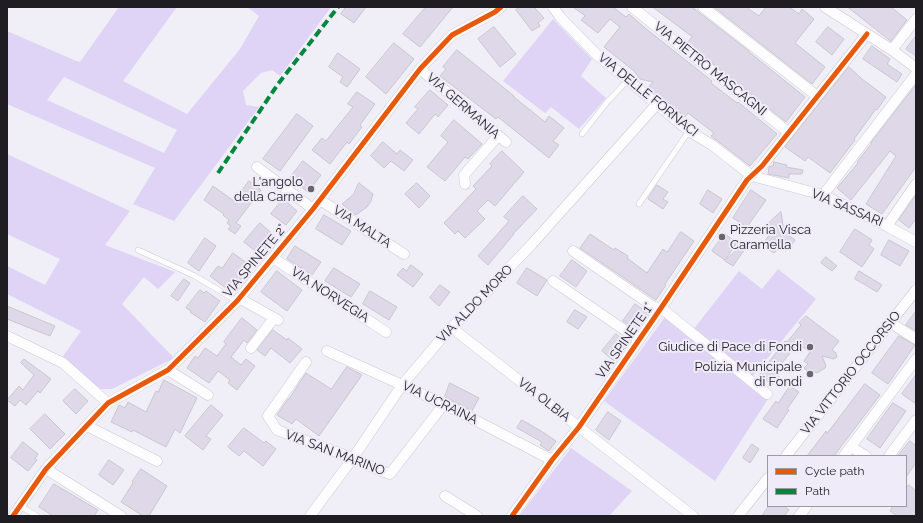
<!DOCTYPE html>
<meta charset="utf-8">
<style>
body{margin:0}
#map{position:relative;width:923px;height:523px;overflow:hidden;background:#f0eef6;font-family:Raleway,sans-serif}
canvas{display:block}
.frame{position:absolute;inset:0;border:8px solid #1f1d22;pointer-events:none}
.legend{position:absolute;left:767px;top:455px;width:140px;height:52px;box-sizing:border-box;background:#efebf9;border:1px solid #9c99a3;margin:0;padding:5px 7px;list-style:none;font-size:12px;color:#1f1d22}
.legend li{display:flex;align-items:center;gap:8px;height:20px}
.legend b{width:20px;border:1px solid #9c99a3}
</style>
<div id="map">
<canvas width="923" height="523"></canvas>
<div class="frame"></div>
<ul class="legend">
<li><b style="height:5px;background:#e8590c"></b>Cycle path</li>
<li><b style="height:5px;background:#00873e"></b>Path</li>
</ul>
</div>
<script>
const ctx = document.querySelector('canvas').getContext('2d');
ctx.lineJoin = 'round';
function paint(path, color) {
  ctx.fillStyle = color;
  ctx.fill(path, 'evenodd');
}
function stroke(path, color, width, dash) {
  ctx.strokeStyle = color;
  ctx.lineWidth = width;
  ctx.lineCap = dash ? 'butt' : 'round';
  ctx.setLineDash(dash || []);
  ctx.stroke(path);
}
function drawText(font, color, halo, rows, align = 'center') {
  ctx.font = font + ' Raleway,sans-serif';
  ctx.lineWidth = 4;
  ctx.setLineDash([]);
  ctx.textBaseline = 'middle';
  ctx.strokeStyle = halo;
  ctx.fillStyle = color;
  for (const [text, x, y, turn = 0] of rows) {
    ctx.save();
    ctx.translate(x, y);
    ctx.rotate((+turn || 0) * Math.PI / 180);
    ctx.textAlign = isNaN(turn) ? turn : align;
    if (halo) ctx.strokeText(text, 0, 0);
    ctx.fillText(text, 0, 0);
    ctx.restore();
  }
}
const green = new Path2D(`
 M119,7H177L123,81L187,114L240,49L259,16L247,7H331L280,76L272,70L261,73L243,91L246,105L259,107L174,221L133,204L155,168L7,104V31L74,60L80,62ZM64,77L177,130L164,153L47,100Z
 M553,19L592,59L581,76L606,98L579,129L551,107L545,113L503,81Z
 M7,154L130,211L105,245L175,272L158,289L144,277L122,304L174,358L112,389H98L63,356L81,331L7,294V266L45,285L60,259L7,234Z
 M778,269L816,299L752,377L693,330L739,271L762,289Z
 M665,317L768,399L715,481L604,401Z
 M571,448L632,491L609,516H519Z`);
const building = new Path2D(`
 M346,7H366L354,23L341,14Z
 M426,7H453L420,47L403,34Z
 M520,7H534L544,18L538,23L540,26L532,31L516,10Z
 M573,7H613L626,17L629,14L645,28L712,81L711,83L737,103L738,102L777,134L750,166L711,136L714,133L688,113L685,117L665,100L663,101L648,88L653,82L640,79L634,71L604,47L620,27L610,19L598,33L581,20L585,16Z
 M653,7H692L749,51V52L805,97L786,122L687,43L692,37Z
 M716,7H746L759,16L766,7H789L799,14L802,9L814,19L795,43L825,67L812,84L715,8Z
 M848,7H891L907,20L891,41Z
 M494,27L516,54L500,67L478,39Z
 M828,27L844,39L832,55L816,42Z
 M916,36V56L906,49Z
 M394,43L414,59L386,94L366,77Z
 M872,46L890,59L887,64L902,74L897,82L863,59Z
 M457,50L514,96V97L545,122L549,116L564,128L553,141L559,145L549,158L498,117L496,119L440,76L446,69L443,67Z
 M338,53L360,69L347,87L340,82L343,77L329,67Z
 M849,67L862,79L886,97L877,110L876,109L854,139L855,140L830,173L808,157L805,161L785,147Z
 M916,85V167L882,214L866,204L896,156L890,151L851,200L837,188L858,163L857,162L872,143H871Z
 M430,90L448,105L438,117L435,114L419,134L406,123L418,109L415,107Z
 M357,92L375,104L360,125L362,127L349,144L347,142L330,164L312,150L322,138L326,141L353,107L348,104Z
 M297,114L313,126L280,171L263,159Z
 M454,120L482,144L468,159L465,157L445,181L427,167L448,142L441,136Z
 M383,142L397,154L400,150L413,160L404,171L391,161L384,168L371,156Z
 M502,151L524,172L495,206L488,200L477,211L485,219L465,238L458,231L455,234L444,223L476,189L473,186L492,166L490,164Z
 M303,161L321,175L308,192L290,178Z
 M774,162L787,165L786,167L803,170L802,174H789V178L768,174L769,167L773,166Z
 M249,181L261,190L236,223L241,226L235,234L228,229L231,226L227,223L229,220L223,215L224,214L204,200L213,186L234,201Z
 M359,183L373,194L371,201L367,207L356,215L342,204L353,195Z
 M417,183L430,196L419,208L405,194Z
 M657,185L668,192L663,199L668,202L663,209L648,199Z
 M708,190L722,199L713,213L700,204Z
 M751,190L766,200L747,227L733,218Z
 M916,195V219L909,228L899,220Z
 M523,196L537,209L513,234H514L488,265L478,256L509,221L504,217Z
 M283,199L297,211L286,225L271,214Z
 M781,212L784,232L795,240L786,251L779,247L774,253L762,245L770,234L762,229Z
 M324,215L351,231L342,245L316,229Z
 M260,223L276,237L260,255L244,242Z
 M855,229L872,240L869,245L874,249L862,267L840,252Z
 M681,232L694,241L665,284L666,285L656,300L580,248L590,234L614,250L615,248L628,256L627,258L647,273L663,249L667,252Z
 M725,234L737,243L725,260L712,251Z
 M205,238L216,246L199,271L188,263Z
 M889,240L909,251L900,266L881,255Z
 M747,241L749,243L733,266L725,261Z
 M295,246L321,262L312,275L287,259Z
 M233,253L251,266L231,292L210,276L218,266L222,268Z
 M826,257L837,266L832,271L821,263Z
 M572,260L587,271L576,287L560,276Z
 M411,265L423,274L413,287L397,275L403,268L406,271Z
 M334,268L360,284L351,297L325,281Z
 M527,268L547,280L537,296L517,283Z
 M277,271L302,290L287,311L261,292Z
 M859,271L882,285L877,292L855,279Z
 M184,279L190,283L178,301L171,296Z
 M440,285L450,292L439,306L430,298Z
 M200,290L204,293L206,291L220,301L205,322L190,312L191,311L186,308Z
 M370,291L397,307L389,320L363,304Z
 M635,304L649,314L637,331L623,321Z
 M7,306L55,326L50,336L7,319Z
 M575,310L587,317L578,329L567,322Z
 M916,311V331L906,325Z
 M806,316L839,341L832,350L836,353L837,357L834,359L822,356L826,366L825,368L817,373L815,372L812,375L804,368L808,364L804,361L810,352L798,343L775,372L779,376L772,385L759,375L779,349L778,348L785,341L787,342L801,325L799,323Z
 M242,318L257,330L247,343L244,340L231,357L241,365L246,359L255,366L237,390L228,383L230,380L218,371L209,383L187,368L195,356L198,358L205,348L217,356L226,344L224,342Z
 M273,330L287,340L288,338L302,349L290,363L271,348L265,356L257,350Z
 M616,334L628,344L614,361L602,351Z
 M899,336L915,345L888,384L872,373Z
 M24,359L51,379L40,393L38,391L26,405L20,400L15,406L7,400L19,386L23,390L34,375L21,363Z
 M347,367L362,375L319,436L296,419L292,424L277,415L288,399H289L306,373L331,389Z
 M916,375V404L902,394Z
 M164,380L197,398L180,433L175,429L166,447L133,430L132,432L111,422L119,405L125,408L128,402L146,412L156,391L158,392Z
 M450,383L479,398L472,411L445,397Z
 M865,384L880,395L834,456H807L826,431L827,433Z
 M790,386L799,392L787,409L789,410L777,428L763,419L776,401L778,403Z
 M75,389L88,401L76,414L63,401Z
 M893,403L906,411L880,448L867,439Z
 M211,405L223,415L206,436L211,439L203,450L185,436Z
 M608,412L621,421L609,440L596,430Z
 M45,414L65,434L50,449L30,429Z
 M522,420L541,431L556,441L549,451L540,445L542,442L517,428Z
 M244,428L264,443L266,441L276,449L263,466L244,451L239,456L228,447Z
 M910,441L916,446V463L906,477V456H898Z
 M23,442L38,454L35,459L37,460L28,471L11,458Z
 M752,444L759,449L750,463L743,458Z
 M109,460L124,470L113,485L99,475Z
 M141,469L167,486L149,516H143L121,502L133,483L132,482Z
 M54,484L98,510L94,516H53L39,507Z
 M909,485L916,491V516H897L890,511L893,506H906V489Z
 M769,506H784L789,510L784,516H762Z`);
const service = new Path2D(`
 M582,134L608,101L628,80
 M639,204L689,131
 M138,250L195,276L237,301
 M20,506L37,516`);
const minor = new Path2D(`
 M553,7L560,17L597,55L628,80L689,131L712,145L752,176L823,195L887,226L916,242
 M632,7L788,132
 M703,7L817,96
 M825,7L892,50L916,68
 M892,50L916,19
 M420,69L506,142
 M257,167L313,209
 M465,184L464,175L498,136
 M823,195L916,74
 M320,200L404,254
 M887,226L916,184
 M573,251L654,307L661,308L767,394
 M273,258L386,332
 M553,281L639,340
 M239,298L278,320
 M891,323L916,339
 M452,328L693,516
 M7,336L63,363L108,403
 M251,348L274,318
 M327,351L444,404L552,460
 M306,362L268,416L277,430L353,458L376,469L390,474L444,404
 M168,370L208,395
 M87,426L157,461
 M851,447L866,456
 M786,456L916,290
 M844,456L916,359
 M889,456L916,420
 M46,469L121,516
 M445,496L477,516
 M13,516L46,469L108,403L168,370L237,301L313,209L420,69L452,35L495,12L501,7
 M310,516L353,458L402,385L441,339L532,244L657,104
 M512,516L552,460L579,427L661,308L747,180L762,166L867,34
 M738,516L768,478
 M799,516L807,506`);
const quiet = new Path2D(`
 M218,173L278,84L338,7`);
const cycleway = new Path2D(`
 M13,516L46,469L108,403L168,370L237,301L313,209L420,69L452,35L495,12L501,7
 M512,516L552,460L579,427L661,308L747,180L762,166L867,34`);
const markers = [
 [311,189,4,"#68666c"],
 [722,237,4,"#68666c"],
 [810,347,4,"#68666c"],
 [810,374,4,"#68666c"]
];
const streetNames = [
 ["VIA PIETRO MASCAGNI",710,69,39],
 ["VIA DELLE FORNACI",648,95,39],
 ["VIA GERMANIA",463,106,41],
 ["VIA SASSARI",847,208,23],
 ["VIA MALTA",362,227,33],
 ["VIA SPINETE 2°",255,261,-50],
 ["VIA NORVEGIA",330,295,33],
 ["VIA ALDO MORO",475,304,-46],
 ["VIA SPINETE 1°",625,341,-55],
 ["VIA VITTORIO OCCORSIO",851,373,-52],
 ["VIA OLBIA",544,400,38],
 ["VIA UCRAINA",440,403,26],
 ["VIA SAN MARINO",335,453,21]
];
const poiNames = [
 ["L'angolo",303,182],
 ["della Carne",303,197],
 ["Pizzeria Visca",730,230,"left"],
 ["Caramella",730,245,"left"],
 ["Giudice di Pace di Fondi",802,347],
 ["Polizia Municipale",802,367],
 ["di Fondi",802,382]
];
paint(green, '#dfd4f5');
paint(building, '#ded8e9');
stroke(building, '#c9c7cd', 1);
stroke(service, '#cdcbd2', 6);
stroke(minor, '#cdcbd2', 11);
stroke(service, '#fdfcfe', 5);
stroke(minor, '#fdfcfe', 10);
stroke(quiet, '#00873e', 4, [8, 4]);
stroke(cycleway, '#e8590c', 5);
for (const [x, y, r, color] of markers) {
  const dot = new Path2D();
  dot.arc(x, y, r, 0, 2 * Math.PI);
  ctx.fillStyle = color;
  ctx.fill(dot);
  stroke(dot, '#efebf9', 1.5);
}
drawText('13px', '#1f1d22', '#efebf9', streetNames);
drawText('13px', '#1f1d22', '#efebf9', poiNames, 'right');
</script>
